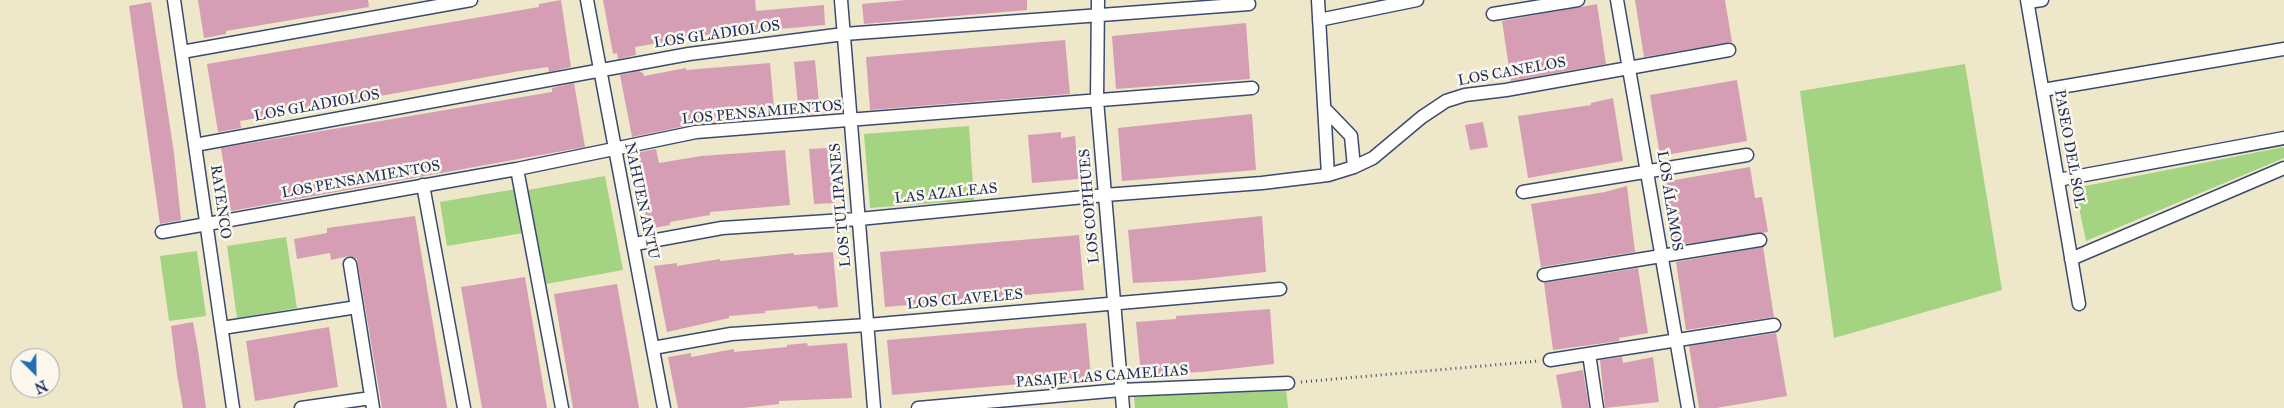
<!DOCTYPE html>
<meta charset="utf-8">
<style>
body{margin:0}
#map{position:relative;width:2284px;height:408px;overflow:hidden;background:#eee7ca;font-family:"IM FELL Great Primer",serif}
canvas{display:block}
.north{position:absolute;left:10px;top:348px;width:50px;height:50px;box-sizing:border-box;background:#fbf7ec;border:1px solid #a1a7b3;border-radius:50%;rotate:157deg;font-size:14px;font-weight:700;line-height:20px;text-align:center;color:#1b2f5e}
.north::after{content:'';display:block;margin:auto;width:18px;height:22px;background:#1f6fb2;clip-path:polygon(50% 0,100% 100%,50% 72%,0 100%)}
</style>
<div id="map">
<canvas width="2284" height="408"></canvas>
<div class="north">N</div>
</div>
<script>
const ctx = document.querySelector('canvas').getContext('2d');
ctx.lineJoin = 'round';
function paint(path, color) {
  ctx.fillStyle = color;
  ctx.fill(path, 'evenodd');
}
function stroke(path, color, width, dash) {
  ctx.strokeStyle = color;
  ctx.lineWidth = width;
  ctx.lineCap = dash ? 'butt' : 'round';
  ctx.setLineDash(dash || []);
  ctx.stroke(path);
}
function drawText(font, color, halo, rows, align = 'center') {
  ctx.font = font + ' "IM FELL Great Primer",serif';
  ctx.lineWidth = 5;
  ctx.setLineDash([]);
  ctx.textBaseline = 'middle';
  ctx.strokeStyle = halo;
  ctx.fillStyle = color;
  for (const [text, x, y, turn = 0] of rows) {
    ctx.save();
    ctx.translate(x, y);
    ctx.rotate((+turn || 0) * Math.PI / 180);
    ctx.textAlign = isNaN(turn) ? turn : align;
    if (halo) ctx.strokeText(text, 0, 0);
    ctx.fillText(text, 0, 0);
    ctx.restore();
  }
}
const green = new Path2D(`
 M1965,64L2002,290L1834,338L1800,91Z
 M969,126L974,200L870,208L864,134Z
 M2284,147V158L2086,241L2075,188Z
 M605,176L623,270L546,284L528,190Z
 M516,189L523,233L447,246L440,202Z
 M286,237L297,308L237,318L227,246Z
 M197,251L206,316L169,321L160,256Z
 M1286,388L1288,408H1135L1134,397Z`);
const building = new Path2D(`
 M198,0H368L369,7L226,31V34L204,38Z
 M561,0L571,67L549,72L548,67L520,71L240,121L241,128L218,132L207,64L539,7V4Z
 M603,0H755L756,11L824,5L825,25L675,38L676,40L635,47L636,55L618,59L617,53L613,54Z
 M906,0H1027V10L864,24L862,4Z
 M1635,0H1725L1732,42L1644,57Z
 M151,2L174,153L181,220L160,224L129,6Z
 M1597,4L1606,64L1511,81L1502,21Z
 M1246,23L1250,79L1116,89L1112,36Z
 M1065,40L1070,94L870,110L866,57Z
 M815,60L820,114L799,116L794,62Z
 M770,63L775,118L695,124L632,137L620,75L639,71L643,73L644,76L686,68V70Z
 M1737,80L1747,141L1660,156L1650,95Z
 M574,83L585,147L231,211L221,148L552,92V88Z
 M1613,98L1623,161L1528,178L1518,116L1591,105V103Z
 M1252,114L1256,170L1122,181L1118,128Z
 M1483,122L1488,147L1470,150L1465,125Z
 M1061,132V138L1075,136L1079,179L1032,183L1028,135Z
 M830,148L835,203L814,204L809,149Z
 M656,149L659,163L701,156L785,150L790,205L710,212V215L670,222V225L648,229L635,153Z
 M1750,167L1755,198L1762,197L1768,232L1673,246L1663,182Z
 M1627,186L1635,252L1541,267L1531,204L1605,192Z
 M415,216L447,408H382L357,259L349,256L331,260L330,253L297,259L294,239L327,233V228Z
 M1262,216L1266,272L1194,280L1133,283L1128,230Z
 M1079,235L1084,290L885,307L880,252Z
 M1763,247L1774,317L1686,330L1676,262Z
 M833,252L838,307L818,309L817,306L765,311V313L729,316V318L667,332L654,266L677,263V266L720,259V261L794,253V255Z
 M1638,268L1648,333L1619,338V341L1553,350L1544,283Z
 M525,277L547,408H482L461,287Z
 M617,284L639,408H573L554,294Z
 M1270,309L1274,364L1202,372L1141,375L1136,322L1176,319V316Z
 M193,322L198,350L206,408H183L177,374L171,326Z
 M1086,323L1091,378L892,395L887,340Z
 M329,327L338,387L255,401L246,341Z
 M1776,333L1787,396L1716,408H1699L1689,346Z
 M807,343L808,346L847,343L852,398L779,401V404L743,408H678L668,357L691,353V357L734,349V352L787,347V345Z
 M1622,357L1623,363L1653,357L1659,402L1605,408L1600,360Z
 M1583,370L1589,408H1562L1556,375Z`);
const path = new Path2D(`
 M1301,382L1539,361`);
const street = new Path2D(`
 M174,0L233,408
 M587,0C612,136 638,272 664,408
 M841,0L874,408
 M1098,0L1097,100L1123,408
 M1318,0L1328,175
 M1617,0L1688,408
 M2027,0L2079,304
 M2028,2L2042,0
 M1493,14L1578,0
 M1319,20L1417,0
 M182,52L471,0
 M2043,90L2284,49
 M1325,109L1351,136L1354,167
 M195,145L689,54L844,34L1249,4
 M517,169L562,408
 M2058,180L2284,138
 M423,185L464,408
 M1523,192L1747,155
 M162,232L517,169L696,132L1252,88
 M635,244L722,228L859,219L1105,195L1262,183L1328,175L1354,167L1373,158L1422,117L1446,101L1465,95L1506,90L1729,50
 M2071,259L2284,168
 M350,264L373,408
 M1544,275L1760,240
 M222,328L357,307
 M653,348L731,334L867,325L1280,289
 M1589,354L1597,408
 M1550,360L1774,325
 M301,408L371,398
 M918,408L1121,390L1288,383`);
const streetNames = [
 ["LOS GLADIOLOS",717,35,-8],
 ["LOS CANELOS",1512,72,-10],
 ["LOS GLADIOLOS",317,106,-10],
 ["LOS PENSAMIENTOS",762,113,-5],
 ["PASEO DEL SOL",2069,149,80],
 ["LOS PENSAMIENTOS",361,180,-10],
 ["LAS AZALEAS",946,194,-6],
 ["NAHUEN ANTU",641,201,78],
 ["LOS ÁLAMOS",1669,201,81],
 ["RAYENCO",220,202,82],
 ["LOS TULIPANES",841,205,-95],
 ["LOS COPIHUES",1090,206,-95],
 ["LOS CLAVELES",965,300,-5],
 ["PASAJE LAS CAMELIAS",1102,377,-4]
];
paint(green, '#a4d381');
paint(building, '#d59eb5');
stroke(street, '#3b4b6e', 15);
stroke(path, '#3b4b6e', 3, [1, 4]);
stroke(street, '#fff', 12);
drawText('15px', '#1b2f5e', '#fbf7ec', streetNames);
</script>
